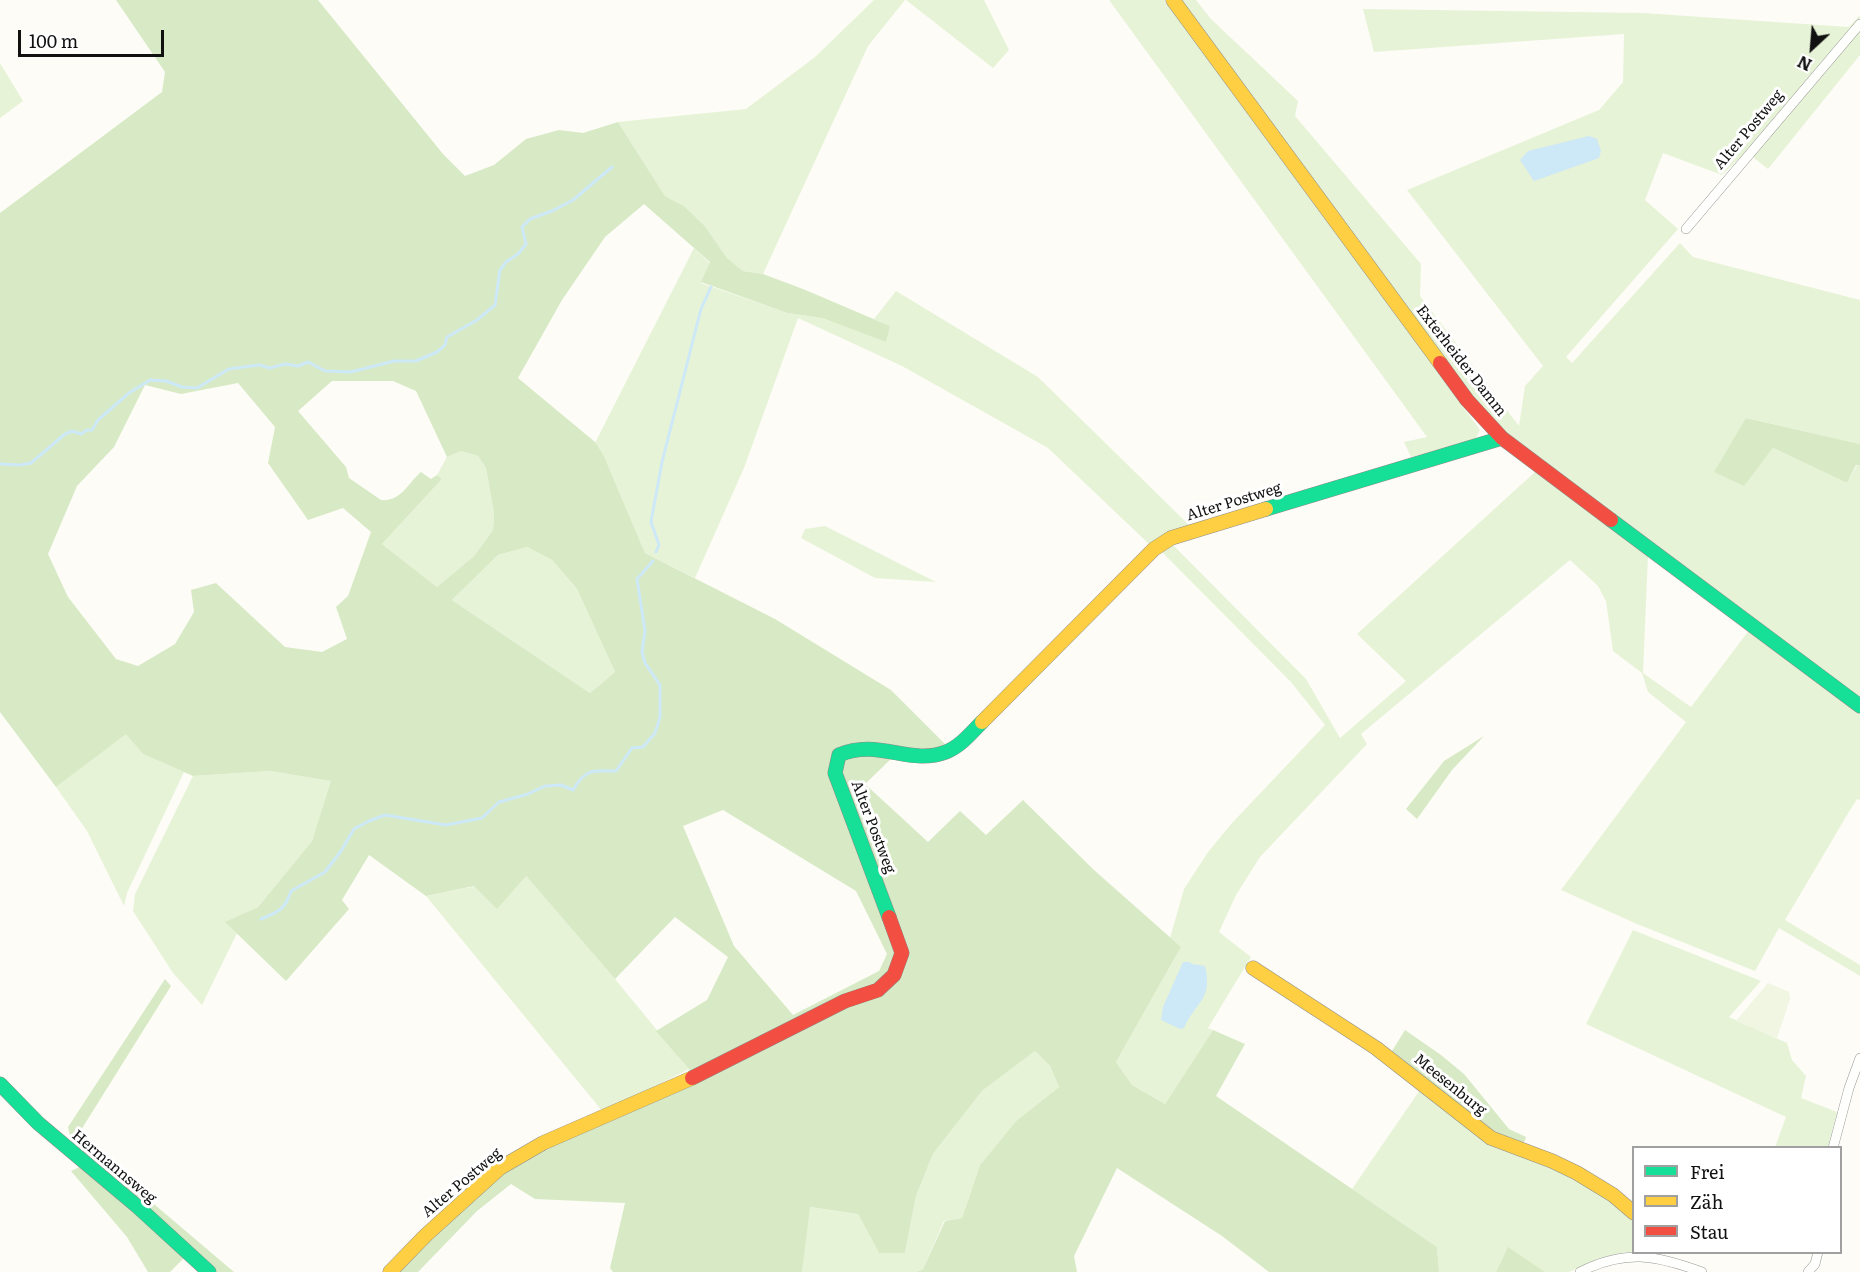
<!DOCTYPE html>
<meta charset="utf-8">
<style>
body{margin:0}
#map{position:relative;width:1860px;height:1272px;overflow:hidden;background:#fdfcf7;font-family:Literata,serif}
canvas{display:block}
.legend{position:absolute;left:1632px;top:1146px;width:210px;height:108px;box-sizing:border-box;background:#fff;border:2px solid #a0a0a0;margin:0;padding:8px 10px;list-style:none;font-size:18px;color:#111}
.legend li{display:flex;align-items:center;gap:12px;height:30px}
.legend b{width:30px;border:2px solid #a0a0a0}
.north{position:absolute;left:1782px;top:18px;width:60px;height:60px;-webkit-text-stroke:4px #fff;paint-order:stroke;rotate:206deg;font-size:16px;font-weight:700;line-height:24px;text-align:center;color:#111}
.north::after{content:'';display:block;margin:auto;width:21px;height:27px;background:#111;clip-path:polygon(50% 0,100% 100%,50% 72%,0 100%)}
.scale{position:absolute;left:18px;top:30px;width:146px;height:27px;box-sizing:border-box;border:3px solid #111;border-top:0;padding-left:8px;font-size:18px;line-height:21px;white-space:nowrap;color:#111;-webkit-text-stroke:4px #fff;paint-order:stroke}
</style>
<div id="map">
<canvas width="1860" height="1272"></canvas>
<ul class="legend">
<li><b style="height:8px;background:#16e098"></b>Frei</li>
<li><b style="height:8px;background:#ffcf43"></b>Zäh</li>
<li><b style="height:8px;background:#f24e42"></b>Stau</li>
</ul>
<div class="north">N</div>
<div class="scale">100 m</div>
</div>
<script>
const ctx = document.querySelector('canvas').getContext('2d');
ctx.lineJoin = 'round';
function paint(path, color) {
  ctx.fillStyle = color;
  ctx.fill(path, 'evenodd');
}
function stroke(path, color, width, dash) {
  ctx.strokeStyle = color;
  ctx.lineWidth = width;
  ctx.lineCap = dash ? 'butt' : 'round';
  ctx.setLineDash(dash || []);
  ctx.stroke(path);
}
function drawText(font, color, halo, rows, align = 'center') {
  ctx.font = font + ' Literata,serif';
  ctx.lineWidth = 6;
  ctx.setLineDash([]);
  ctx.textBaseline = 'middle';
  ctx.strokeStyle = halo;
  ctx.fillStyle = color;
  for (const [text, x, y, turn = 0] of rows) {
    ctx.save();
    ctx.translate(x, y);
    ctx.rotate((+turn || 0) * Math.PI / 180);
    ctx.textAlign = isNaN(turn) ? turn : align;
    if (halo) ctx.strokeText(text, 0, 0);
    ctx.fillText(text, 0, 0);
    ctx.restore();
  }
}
const green = new Path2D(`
 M874,0H905L868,46L763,274L743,271L727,258L705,226L684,206L665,196L618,122L746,109L815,57Z
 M906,0H984L1009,50L993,68Z
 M1109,0H1164L1480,430L1475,440L1411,457L1404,442L1427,437Z
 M1180,0H1196L1211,19L1298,101L1295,116L1421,264L1420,296L1519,426L1525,386L1543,366L1407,190L1599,110L1623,82L1624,34L1374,52L1363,9L1643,13L1849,27L1860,15V18L1747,151L1722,175L1663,153L1645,200L1678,229L1566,357L1572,363L1680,243L1693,257L1860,300V444L1746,418L1744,485L1773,448L1847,483L1857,465H1860V699L1498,428L1470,396Z
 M1860,30V55L1768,169L1753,157Z
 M0,63L23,101L0,118Z
 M694,248L710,263L701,283L787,313L890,326L874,319L896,291L1038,377L1189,525L1168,533L1150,545L1048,448L902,366L798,318L744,468L695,578L645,553L604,456L595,443Z
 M461,451L478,456L486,468L494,514L493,530L474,556L437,587L382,544L442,479L437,475L447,457Z
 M1535,472L1648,555L1643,673L1691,707L1750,629L1860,713V800L1857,799L1850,810L1785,920L1860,965V976L1779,928L1755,971L1637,924L1561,890L1686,722L1648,692L1642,673L1613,651L1606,601L1598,586L1570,560L1361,734L1367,744L1260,857L1236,895L1219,932L1251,957L1208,1028L1213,1030L1165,1104L1132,1085L1116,1062L1181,947L1170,938L1184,889L1208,852L1232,823L1325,725L1291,682L1162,552L1173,545L1306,679L1340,738L1406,681L1357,634Z
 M825,526L936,582L875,578L801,538L805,529Z
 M527,547L552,560L577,589L615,672L590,693L452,600L498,555Z
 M126,733L143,754L184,772L127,893L124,906L87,831L56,787Z
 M270,771L332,781L312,841L258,907L226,922L237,933L202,1005L173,973L133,911L135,894L193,776Z
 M526,876L615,979L689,1069L603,1112L426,896Z
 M1633,930L1761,981L1729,1017L1787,1043L1792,1060L1806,1076L1801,1098L1837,1112L1828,1147H1775L1786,1117L1586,1024Z
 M1035,1051L1050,1066L1059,1087L1016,1121L980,1165L962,1218L944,1221L923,1269L916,1272H802L809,1207L858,1214L879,1253H905L916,1196L933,1154L982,1091Z
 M1422,1087L1532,1159L1590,1185L1633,1219L1634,1252L1659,1253L1657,1254L1626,1252L1605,1257L1569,1272H1545L1508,1248L1496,1272H1439L1437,1247L1352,1189Z`);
const forest = new Path2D(`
 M116,0H318L443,154L465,176L494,165L526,139L559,130L583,133L618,122L665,196L684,206L705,226L727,258L743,271L763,274L803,289L890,326L886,342L823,318L787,313L701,282L710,262L644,204L605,237L562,300L518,378L595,442L604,456L645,553L775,619L891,690L947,746L934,761L913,763L891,759L865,784L928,842L960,811L986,835L1023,800L1094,870L1181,947L1116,1062L1132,1085L1165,1104L1213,1030L1245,1044L1216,1096L1437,1247L1439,1272H1269L1222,1236L1117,1168L1074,1256L1077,1272H916L923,1269L945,1221L962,1218L980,1165L1016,1121L1059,1087L1050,1066L1035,1051L982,1091L933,1154L916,1196L905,1253H879L858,1214L810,1207L802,1272H613L610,1268L625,1203L535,1199L511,1184L477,1211L418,1272H398L420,1249L504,1173L552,1145L689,1087V1069L656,1031L707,1000L728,957L675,917L615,979L526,876L497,909L474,886L426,896L369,855L342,900L349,909L286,981L225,922L258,907L312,841L331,781L270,771L193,776L143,754L126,734L56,787L0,712V213L162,92L165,72ZM332,381H393L416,391L447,457L461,451L478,456L486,468L494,514L493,530L474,556L437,587L382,544L442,479L437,475L431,479L421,472C408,483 401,502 381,500L349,478L346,467L298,411ZM238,383L275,427L268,463L308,520L343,508L371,532L348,596L336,607L347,639L322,652L285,647L216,583L191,590L194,612L175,644L138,666L116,659L68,597L48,554L77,486L114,447L145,385L181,394ZM527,547L552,560L577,589L615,672L590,693L452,600L498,555ZM723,810L856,891L887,954L879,971L793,1015L734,946L683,826Z
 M1746,418L1860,444V465H1856L1847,483L1773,448L1744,486L1714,472Z
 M1484,736L1452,770L1417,819L1406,809L1444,761Z
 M165,979L171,986L76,1138L234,1272H216L67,1144L70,1136L68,1127Z
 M1405,1030L1441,1055L1464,1074L1509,1129L1526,1137L1522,1149L1496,1138L1392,1051Z
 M82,1166L186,1256L170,1272H148L127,1237L71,1171Z
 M1508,1247L1545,1272H1496Z`);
const pitch = new Path2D(`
 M1768,983L1789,992L1790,999L1777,1038L1736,1021Z`);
const water = new Path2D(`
 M1589,136L1597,139L1601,151L1599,158L1534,181L1520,160L1528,151Z
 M1183,962H1189L1192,964L1205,966C1213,1000 1196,1001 1184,1028L1180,1029L1161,1020L1163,1007Z`);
const stream = new Path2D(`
 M0,464L20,465L31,463L65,434L72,431L81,434L87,430H92L98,420L129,393L150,380L166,381L182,387L197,388L229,369L259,365L270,368L285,364L298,366L308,362L325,371L351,372L394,361H416L437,352L445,345L447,337L477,320L495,305L500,270L506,262L518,254L526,244L522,227L530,219L552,211L573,200L612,167
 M656,552L659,545L651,522L662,462L701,309L711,287
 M261,919C278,912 285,910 291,891L325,872L341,851L354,829L369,821L385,815L446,825L482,818L499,802L528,794L545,786L561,785L573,790C585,769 593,770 616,771L632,748L643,747L655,733L660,717V685L645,663L642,652L645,631L637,579L653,561`);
const street = new Path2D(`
 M1686,229L1860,24
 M1833,1148L1849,1088L1860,1058
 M1580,1272C1625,1249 1656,1255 1702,1272
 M1808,1272L1815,1264L1818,1252`);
const fast = new Path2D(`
 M1266,509L1502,438
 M1611,520L1860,706
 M889,917L835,773L839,755C879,738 909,766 946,752C961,746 972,732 982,722
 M0,1084L38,1123L138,1207L209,1272`);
const slow = new Path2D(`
 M1173,0L1440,363
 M982,722L1154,549L1171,538L1266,509
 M1253,968L1376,1048L1491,1138L1552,1161L1577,1173L1613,1195L1634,1213
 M390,1272L426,1235L500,1168L543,1143L692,1078`);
const jam = new Path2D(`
 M1440,363L1467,400L1502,438L1611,520
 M692,1078L845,1001L878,990L894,975L902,953L889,917`);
const streetNames = [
 ["Alter Postweg",1749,130,-50],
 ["Exterheider Damm",1461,361,52],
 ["Alter Postweg",1234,502,-17],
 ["Alter Postweg",873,827,69],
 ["Meesenburg",1450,1085,39],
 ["Hermannsweg",114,1167,40],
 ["Alter Postweg",462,1183,-40]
];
paint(green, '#e7f3d7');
paint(forest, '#d8eac5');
paint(pitch, '#f0f6e1');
paint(water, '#cde8f7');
stroke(stream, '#cde8f7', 3);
stroke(street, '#979795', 10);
stroke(fast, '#8e8d8b', 15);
stroke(slow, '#8e8d8b', 15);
stroke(jam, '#8e8d8b', 15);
stroke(street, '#fffffe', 9);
stroke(fast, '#16e098', 14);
stroke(slow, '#ffcf43', 14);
stroke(jam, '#f24e42', 14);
drawText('15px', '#111', '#fff', streetNames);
</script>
